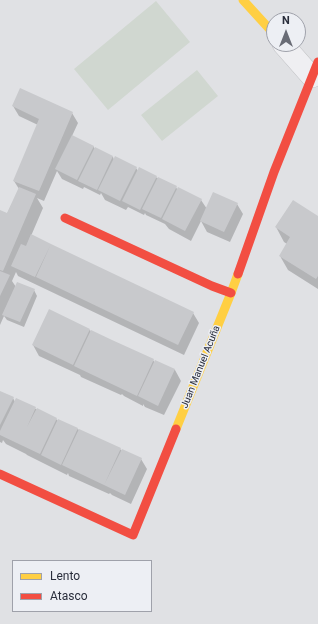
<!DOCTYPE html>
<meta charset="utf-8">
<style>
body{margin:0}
#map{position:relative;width:318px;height:624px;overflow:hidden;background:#e0e1e4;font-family:Roboto,sans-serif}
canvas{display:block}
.legend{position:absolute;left:12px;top:560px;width:140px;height:52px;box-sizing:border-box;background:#edeff4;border:1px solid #9fa1aa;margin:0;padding:5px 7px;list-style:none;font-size:12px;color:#292d3b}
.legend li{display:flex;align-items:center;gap:8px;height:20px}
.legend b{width:20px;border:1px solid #9fa1aa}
.north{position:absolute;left:266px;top:12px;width:40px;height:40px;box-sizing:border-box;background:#edeff4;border:1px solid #9fa1aa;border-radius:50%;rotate:0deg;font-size:11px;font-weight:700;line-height:16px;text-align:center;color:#292d3b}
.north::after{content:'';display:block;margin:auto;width:14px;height:18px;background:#696c76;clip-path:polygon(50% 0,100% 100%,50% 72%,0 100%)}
</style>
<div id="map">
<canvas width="318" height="624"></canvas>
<ul class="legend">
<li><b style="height:5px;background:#ffcf43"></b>Lento</li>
<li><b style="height:5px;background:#f24e42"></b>Atasco</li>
</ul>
<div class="north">N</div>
</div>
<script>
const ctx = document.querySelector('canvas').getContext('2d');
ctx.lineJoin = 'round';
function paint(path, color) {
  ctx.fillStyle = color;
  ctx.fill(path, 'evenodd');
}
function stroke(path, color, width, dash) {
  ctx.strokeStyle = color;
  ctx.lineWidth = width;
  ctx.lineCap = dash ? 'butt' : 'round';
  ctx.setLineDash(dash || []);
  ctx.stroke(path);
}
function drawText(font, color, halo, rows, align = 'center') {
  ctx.font = font + ' Roboto,sans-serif';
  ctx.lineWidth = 3;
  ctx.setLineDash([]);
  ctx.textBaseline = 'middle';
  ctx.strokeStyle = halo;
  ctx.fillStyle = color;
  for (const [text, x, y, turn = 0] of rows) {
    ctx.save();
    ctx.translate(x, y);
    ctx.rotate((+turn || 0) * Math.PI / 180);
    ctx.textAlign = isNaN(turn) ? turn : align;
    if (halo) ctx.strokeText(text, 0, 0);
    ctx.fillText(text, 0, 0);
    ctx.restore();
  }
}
const green = new Path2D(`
 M156,1L190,42L108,110L74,69Z
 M197,70L218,96L162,141L141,115Z`);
const shadow = new Path2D(`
 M13,106L72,113L78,123L72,136L93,146L95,149L113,157L114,160L136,168L138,171L139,169L176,187L177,189L201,200L207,209L237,204L243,214L230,242L207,232L201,221L191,241L169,229L165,224L146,215L145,213L144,215L128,207L126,210L105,200L101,193L100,195L84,187L83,189L62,179L57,171L44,201L37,198L43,208L31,236L193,313L199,323L184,355L18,276L16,272L12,281L16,287L34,290L37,296L24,327L7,320L4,316L0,325V211L7,214L19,189L14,181L38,125L19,116Z
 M318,217V289L288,270L280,256L287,244L284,242L276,227Z
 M90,330L91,332L153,360L155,363V361L175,370L181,381L164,415L145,407L143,404V406L124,396L122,394L121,395L81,377L80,375L39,356L33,345Z
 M0,392L13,398L15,402L16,399L56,419L58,421V420L120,449L122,451L141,459L147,469L131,504L112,495L110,493L109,494L69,476L68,473L67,475L27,455L26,454L6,444L3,440L2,443L0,442Z`);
const building = new Path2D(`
 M20,88L73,112L39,191L13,181L39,119L12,106Z
 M72,135L94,146L77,180L55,169Z
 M95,147L113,156L97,190L78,181Z
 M115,156L137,167L120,201L98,190Z
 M139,167L157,176L140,210L122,201Z
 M158,177L177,186L161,218L142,209Z
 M19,187L36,194L3,271L0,270V210L7,213Z
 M178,187L202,199L185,231L162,219Z
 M213,192L238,203L224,232L200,221Z
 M293,200L318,216V276L316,279L279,256L290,237L275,227Z
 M31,234L51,244L35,277L11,266L21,244L26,246Z
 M51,244L194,312L178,345L36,277Z
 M0,271L10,275L0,296Z
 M17,282L35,289L20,322L2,315Z
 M49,309L90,329L73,365L32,345Z
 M91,330L112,340L95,376L74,366Z
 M112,340L154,359L137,396L116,386L129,358L116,386L95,376Z
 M155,360L175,369L158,406L138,396Z
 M0,391L14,397L0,425Z
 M16,398L36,407L27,427L37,408L57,418L40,454L0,435V431Z
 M58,419L78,428L61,465L41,455Z
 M79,429L121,448L104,485L62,465Z
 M122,449L142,458L125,495L104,485Z`);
const street = new Path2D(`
 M283,44L312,77`);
const slow = new Path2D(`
 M243,0L274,34
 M176,429L231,293L238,274`);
const jam = new Path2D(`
 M65,218L212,286L231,293
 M238,274L274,172L318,62
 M0,474L133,535L176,429`);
const streetNames = [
 ["Juan Manuel Acuña",201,367,-68]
];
paint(green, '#d0d7d0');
paint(shadow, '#0003');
paint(building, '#c8c9cc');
stroke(street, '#bebfc2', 22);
stroke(street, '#efeff2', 21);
stroke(slow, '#ffcf43', 9);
stroke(jam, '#f24e42', 9);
drawText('10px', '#292d3b', '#edeff4', streetNames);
</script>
